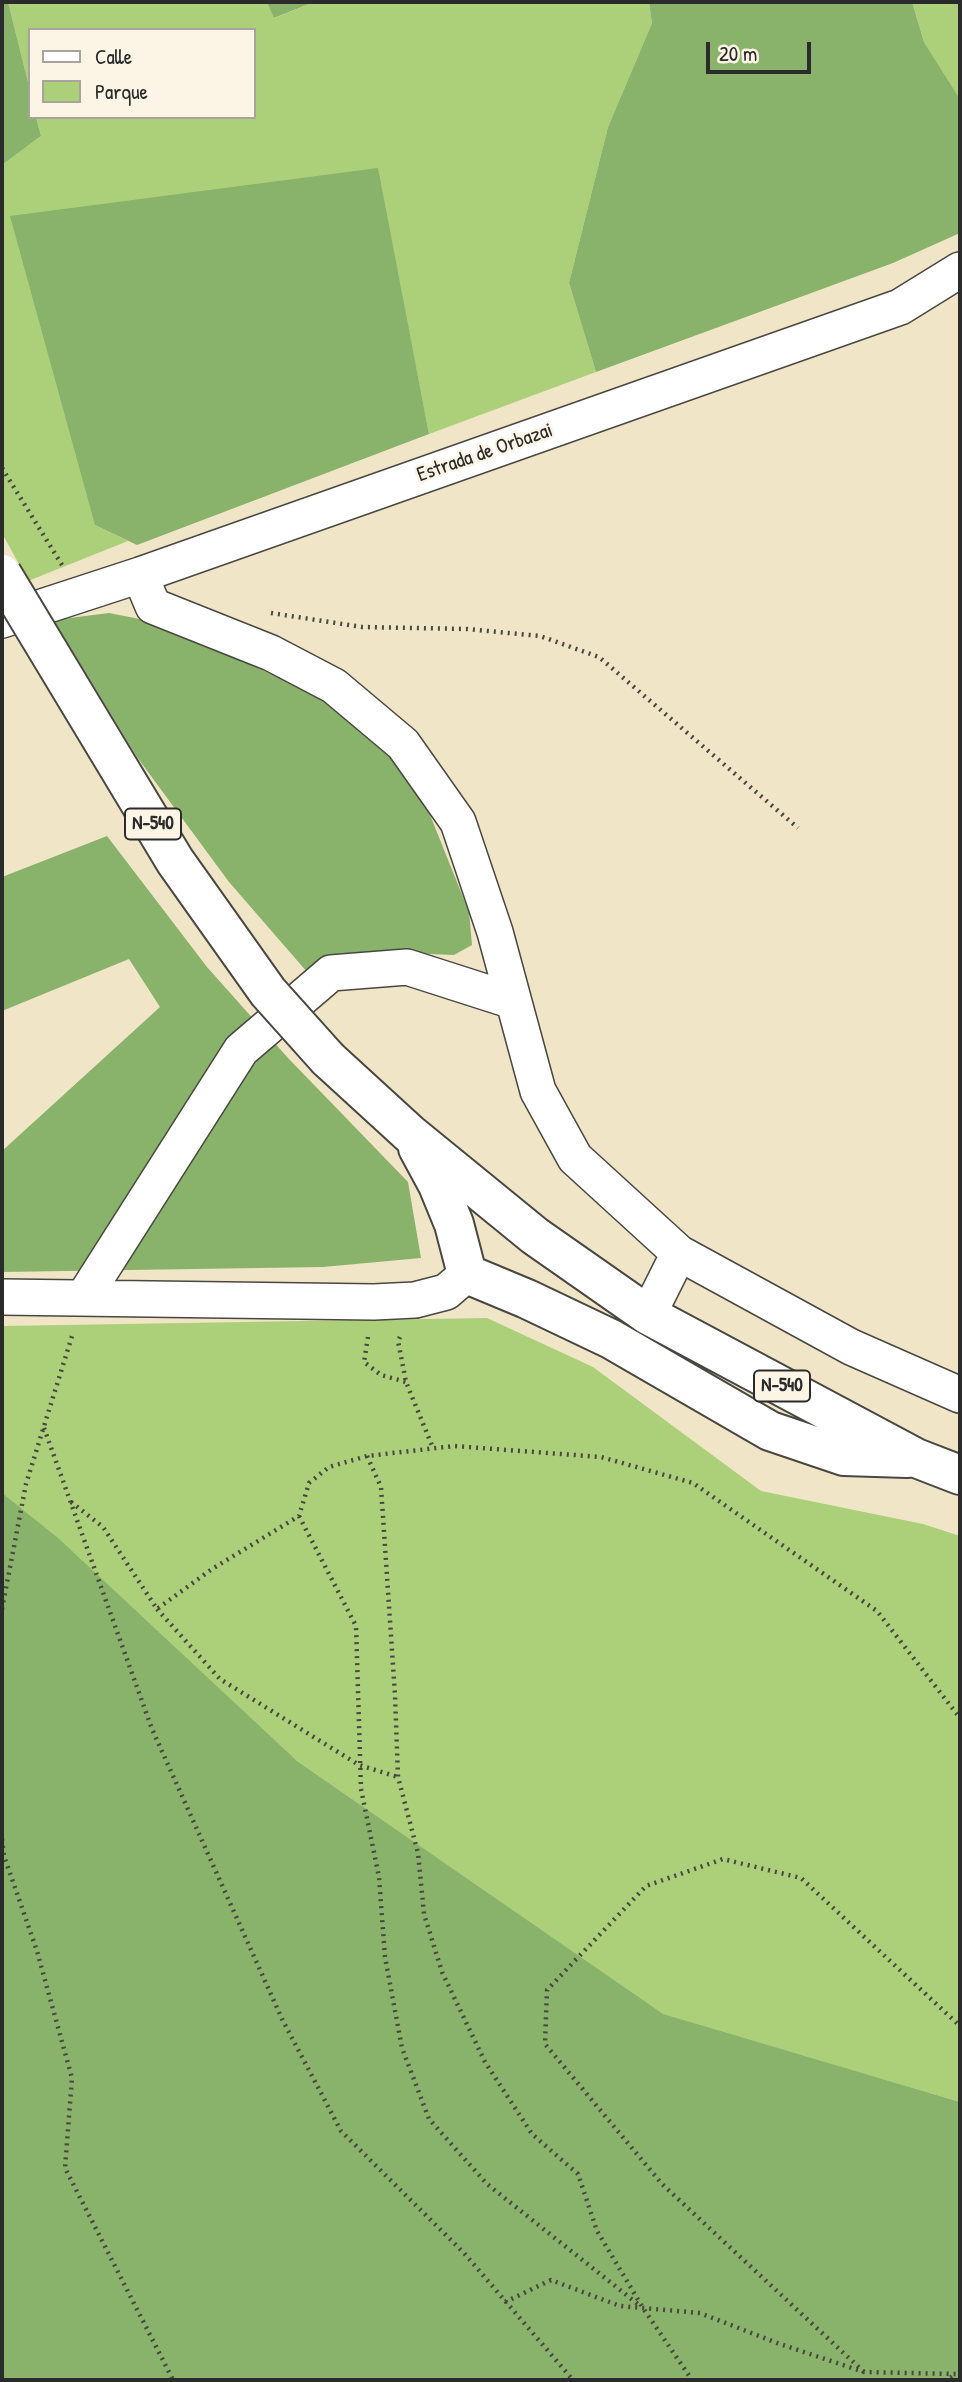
<!DOCTYPE html>
<style>
body{margin:0}
#map{position:relative;width:962px;height:2382px;overflow:hidden;background:#f0e5c7;font-family:"Patrick Hand",sans-serif}
canvas{display:block}
.frame{position:absolute;inset:0;border:4px solid #2b2b2b;pointer-events:none}
.legend{position:absolute;left:28px;top:28px;width:228px;height:91px;box-sizing:border-box;background:#fcf5e5;border:2px solid #a8a49b;margin:0;padding:9px 12px;list-style:none;font-size:21px;color:#2b2b2b}
.legend li{display:flex;align-items:center;gap:14px;height:35px}
.legend b{width:35px;border:2px solid #a8a49b}
.scale{position:absolute;left:706px;top:42px;width:105px;height:32px;box-sizing:border-box;border:4px solid #2b2b2b;border-top:0;padding-left:9px;font-size:21px;line-height:24px;white-space:nowrap;color:#2b2b2b;-webkit-text-stroke:5px #fcf5e5;paint-order:stroke}
</style>
<div id="map">
<canvas width="962" height="2382"></canvas>
<div class="frame"></div>
<ul class="legend">
<li><b style="height:9px;background:#fff"></b>Calle</li>
<li><b style="height:19px;background:#acd07a"></b>Parque</li>
</ul>
<div class="scale">20 m</div>
</div>
<script>
const ctx = document.querySelector('canvas').getContext('2d');
ctx.lineJoin = 'round';
function paint(path, color) {
  ctx.fillStyle = color;
  ctx.fill(path, 'evenodd');
}
function stroke(path, color, width, dash) {
  ctx.strokeStyle = color;
  ctx.lineWidth = width;
  ctx.lineCap = dash ? 'butt' : 'round';
  ctx.setLineDash(dash || []);
  ctx.stroke(path);
}
function drawText(font, color, halo, rows, align = 'center') {
  ctx.font = font + ' "Patrick Hand",sans-serif';
  ctx.lineWidth = 5;
  ctx.setLineDash([]);
  ctx.textBaseline = 'middle';
  ctx.strokeStyle = halo;
  ctx.fillStyle = color;
  for (const [text, x, y, turn = 0] of rows) {
    ctx.save();
    ctx.translate(x, y);
    ctx.rotate((+turn || 0) * Math.PI / 180);
    ctx.textAlign = isNaN(turn) ? turn : align;
    if (halo) ctx.strokeText(text, 0, 0);
    ctx.fillText(text, 0, 0);
    ctx.restore();
  }
}
const green = new Path2D(`
 M8,2H267L275,18L314,2H649L652,23L608,127L569,283L596,372L429,434L377,169L95,525L128,541L28,581L2,533V165L41,136L36,117H254V30H30V90Z
 M912,2H960V99L924,42Z
 M487,1318L593,1367L761,1491L923,1524L960,1536V2102L663,2015L297,1761L2,1504V1326Z`);
const forest = new Path2D(`
 M2,2H8L30,90V117H36L41,136L2,165Z
 M267,2H314L274,18Z
 M649,2H912L924,42L960,99V233L893,263L596,372L569,283L608,127L652,23Z
 M378,168L429,434L137,545L95,525L10,216Z
 M109,613L160,623L340,706L418,785L469,912L472,945L454,955L378,952L308,973L229,882L137,757L54,620Z
 M107,836L207,967L288,1058L408,1182L421,1258L323,1267L2,1272V1151L160,1007L129,959L2,1011V877Z
 M2,1493L58,1538L297,1761L663,2014L960,2102V2380H2Z`);
const path = new Path2D(`
 M2,468L62,565
 M271,613L362,627L467,629L540,636L599,657L798,828
 M368,1337L364,1362L381,1375L406,1382
 M400,1337L398,1341L406,1382L433,1448
 M44,1428L152,1729L282,2019L341,2131L464,2253L573,2380
 M367,1456L381,1487L395,1695L398,1777L418,1853L424,1914L442,1972L485,2062L532,2134L578,2174L597,2231L643,2308L692,2380
 M71,1502L103,1527L157,1609L212,1569L299,1516L309,1483L329,1467L367,1456L454,1446L601,1457L693,1483L877,1611L960,1718
 M299,1516L356,1626L361,1789L379,1877L385,1957L402,2048L429,2119L487,2184L639,2305
 M2,1609L26,1484L73,1333
 M157,1609L220,1679L359,1765L398,1777
 M2,1839L4,1856L37,1951L72,2078L65,2168L173,2380
 M505,2302L551,2280L620,2306L700,2313L777,2343L864,2372L956,2374L947,2380
 M864,2372L662,2184L545,2044L547,1990L646,1886L723,1859L801,1878L960,2026`);
const minor = new Path2D(`
 M140,575L153,606L271,653L334,686L403,744L458,822L495,932L538,1091L575,1158L679,1253L851,1347L960,1395
 M2,620L140,575L900,307L960,270
 M2,1297L374,1302L415,1300L446,1292L467,1274
 M84,1297L241,1050L331,973L407,967L513,1001
 M648,1315L679,1253`);
const highway = new Path2D(`
 M328,1059L410,1134L535,1236L648,1315L916,1458L960,1475
 M418,1148L438,1185L454,1224L467,1274L527,1299L611,1339L770,1431L844,1456L907,1458`);
const highwayBridge = new Path2D(`
 M2,574L175,861L268,992L328,1059`);
const shields = [
 [153,824,56],
 [782,1386,56]
];
const shieldNames = [
 ["N-540",153,824],
 ["N-540",782,1386]
];
const streetNames = [
 ["Estrada de Orbazai",485,453,-19]
];
paint(green, '#acd07a');
paint(forest, '#89b26a');
stroke(minor, '#494742', 38);
stroke(highway, '#494742', 42);
stroke(path, '#494742', 4.5, [2, 5]);
stroke(minor, '#fff', 35);
stroke(highway, '#fff', 38);
stroke(highwayBridge, '#494742', 42, []);
stroke(highwayBridge, '#fff', 38);
for (const [x, y, w] of shields) {
  const box = new Path2D();
  box.roundRect(x - w / 2, y - 15.5, w, 31, 5);
  ctx.fillStyle = '#fcf5e5';
  ctx.fill(box);
  stroke(box, '#2b2b2b', 2);
}
drawText('bold 19px', '#2b2b2b', null, shieldNames);
drawText('21px', '#2b2b2b', '#fcf5e5', streetNames);
</script>
